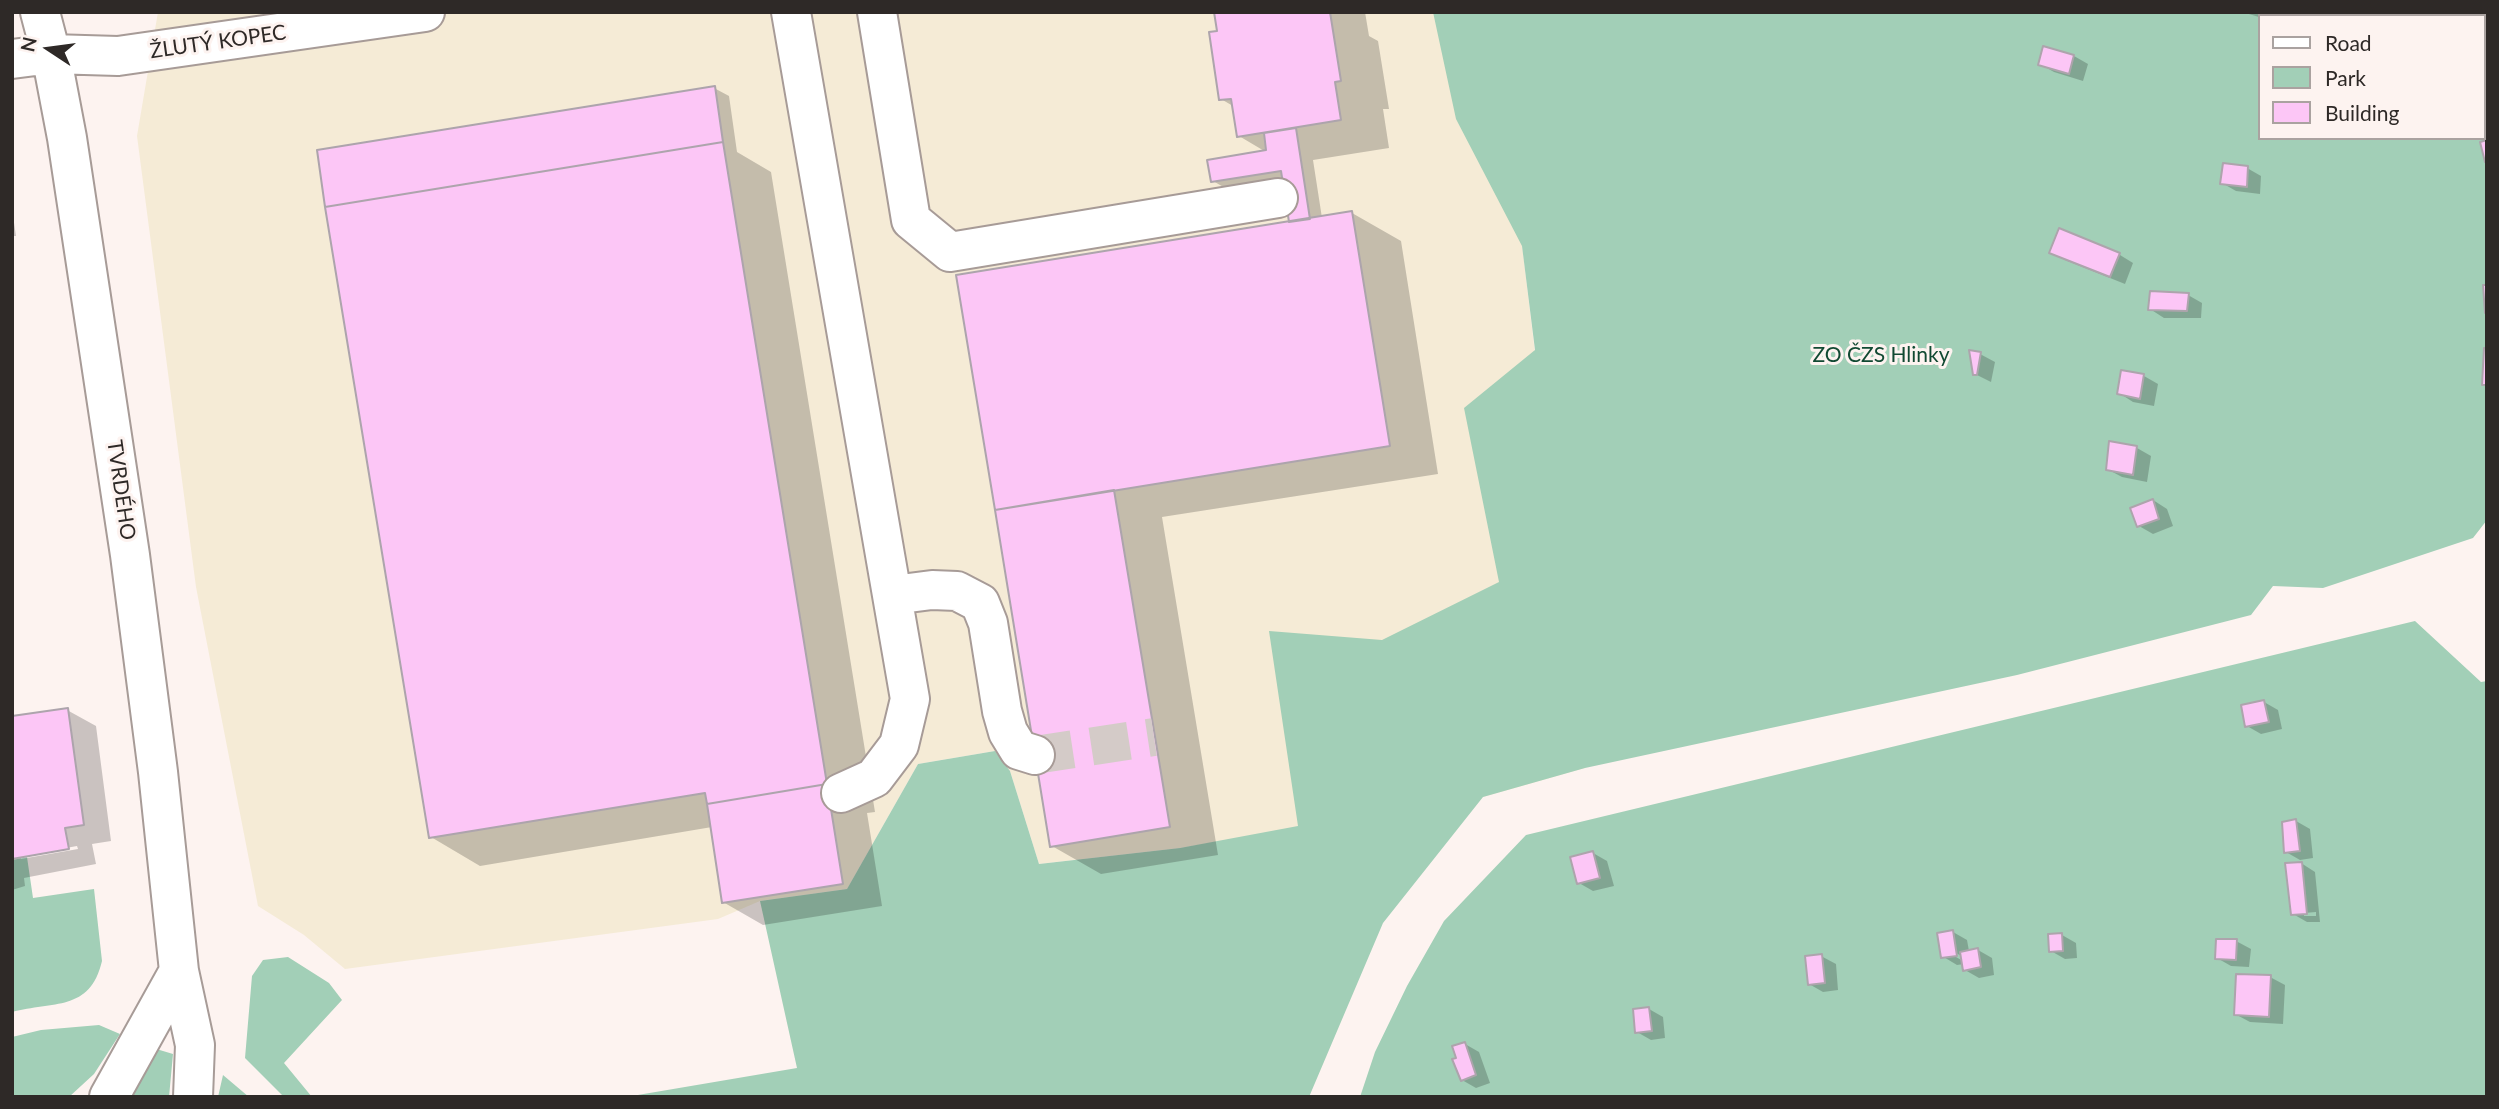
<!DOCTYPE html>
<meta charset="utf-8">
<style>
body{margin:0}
#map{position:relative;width:2499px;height:1109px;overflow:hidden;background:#fdf3f0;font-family:Lato,sans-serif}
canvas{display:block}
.frame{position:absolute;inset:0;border:14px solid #2e2927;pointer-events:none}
.legend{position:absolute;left:2258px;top:14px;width:228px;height:126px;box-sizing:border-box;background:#fdf3f0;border:2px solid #aaa2a0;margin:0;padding:9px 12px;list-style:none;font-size:21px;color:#2e2927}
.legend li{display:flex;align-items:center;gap:14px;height:35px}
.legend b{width:35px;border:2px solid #aaa2a0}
.north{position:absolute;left:14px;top:14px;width:70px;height:70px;-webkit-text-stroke:5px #fdf3f0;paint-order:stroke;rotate:283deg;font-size:19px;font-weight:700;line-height:28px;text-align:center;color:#2e2927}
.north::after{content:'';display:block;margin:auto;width:24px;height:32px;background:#2e2927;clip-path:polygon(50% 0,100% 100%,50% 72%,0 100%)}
</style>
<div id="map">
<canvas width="2499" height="1109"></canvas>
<div class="frame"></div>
<ul class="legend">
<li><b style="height:9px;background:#fff"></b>Road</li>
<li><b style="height:19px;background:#a2cfb7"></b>Park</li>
<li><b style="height:19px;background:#fcc6f6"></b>Building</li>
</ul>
<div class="north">N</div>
</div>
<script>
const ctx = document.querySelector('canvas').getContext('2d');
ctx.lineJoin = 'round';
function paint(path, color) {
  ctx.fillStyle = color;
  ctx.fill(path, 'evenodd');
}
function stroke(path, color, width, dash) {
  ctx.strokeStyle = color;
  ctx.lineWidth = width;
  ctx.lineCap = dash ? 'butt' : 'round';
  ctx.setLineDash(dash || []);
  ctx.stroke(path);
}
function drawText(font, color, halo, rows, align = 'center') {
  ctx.font = font + ' Lato,sans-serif';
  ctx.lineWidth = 6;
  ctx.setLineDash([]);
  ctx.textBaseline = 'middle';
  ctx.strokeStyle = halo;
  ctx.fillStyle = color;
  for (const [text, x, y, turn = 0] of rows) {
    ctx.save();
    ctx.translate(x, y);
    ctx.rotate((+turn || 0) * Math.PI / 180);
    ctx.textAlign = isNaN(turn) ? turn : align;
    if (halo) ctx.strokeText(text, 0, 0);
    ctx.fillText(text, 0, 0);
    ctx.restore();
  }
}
const medical = new Path2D(`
 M158,12H1494L1585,768L1483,797L1180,848L1039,864L1010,771L995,751L918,764L847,889L760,901L718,919L345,969L304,935L258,906L196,587L137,136Z`);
const green = new Path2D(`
 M1433,12H2487V520L2473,538L2323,588L2273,586L2251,615L2017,675L1585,768L1483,797L1383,923L1309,1097H626L797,1068L760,901L847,889L918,764L995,751L1010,771L1039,864L1180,848L1298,826L1269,631L1382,640L1499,582L1464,408L1535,350L1522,246L1456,119ZM2259,16H2483V138H2259Z
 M2415,621L2481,682L2487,681V1097H1360L1375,1052L1407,986L1444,921L1526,835Z
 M27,857L33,898L94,889L102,961C90,1012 53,1001 12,1012V860Z
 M288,957L329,983L342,1000L284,1063L312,1097H284L245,1058L252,976L263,960Z
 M99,1025L120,1034L94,1074L69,1097H12V1037L41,1030Z
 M153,1048L173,1054L169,1097H131L151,1059Z
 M223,1075L249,1097H218Z`);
const shadow = new Path2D(`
 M1215,12H1365L1369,36L1378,41L1389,109H1383L1389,148L1313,160L1322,218L1352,213L1401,241L1438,474L1162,517L1218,855L1101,874L1052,846L958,277L1291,223L1285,180L1227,189L1213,181L1266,152L1239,136L1233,106L1221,99L1219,33Z
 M2242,12H2285V16L2259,17Z
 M2044,48L2074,56L2088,64L2083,81L2054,72L2040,64Z
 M714,88L729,96L737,152L771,172L875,812L867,813L882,906L763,925L723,902L712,827L480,866L431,837Z
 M2247,168L2261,176L2260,194L2236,191L2222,183Z
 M12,209L16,236H12Z
 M2060,231L2120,255L2133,263L2125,284L2065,260L2051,252Z
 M2188,295L2202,303L2201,318H2164L2150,309Z
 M1980,354L1995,362L1991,382L1975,374Z
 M2123,372L2144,376L2158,384L2154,406L2133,402L2119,393Z
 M2111,443L2137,448L2151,456L2147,482L2122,477L2107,469Z
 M2153,500L2167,509L2173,526L2153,534L2139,526Z
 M2264,702L2278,710L2282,729L2261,734L2247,726Z
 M67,710L96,726L111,841L92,844L96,864L24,878L25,886L12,890V718ZM77,846L78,849L21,859V856Z
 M2296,821L2310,829L2313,858L2300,860L2286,852Z
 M1593,853L1607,861L1614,886L1593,891L1579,883Z
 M2301,863L2315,872L2320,922H2307L2293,914ZM2316,912V916H2304V913Z
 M1953,932L1967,940L1969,951L1978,950L1992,958L1994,975L1979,978L1965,970L1964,964L1957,965L1942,956ZM1951,950L1963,957V961L1949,953Z
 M2062,935L2076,943L2077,958L2065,959L2051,951Z
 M2236,941L2251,949L2249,967L2231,966L2217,958Z
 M1821,956L1836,964L1838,990L1823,992L1809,984Z
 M2270,977L2285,985L2283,1024L2250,1022L2235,1014Z
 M1649,1009L1663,1017L1665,1038L1651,1040L1637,1032Z
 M1465,1044L1479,1052L1490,1083L1476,1088L1462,1080L1458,1059Z`);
const building = new Path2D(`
 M1214,12H1330L1341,81L1335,82L1341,120L1237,137L1231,99L1219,100L1209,32L1217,31Z
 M2043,46L2074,55L2069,74L2038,65Z
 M715,86L723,142L325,207L317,150Z
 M1296,128L1310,219L1289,222L1281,171L1211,182L1207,160L1266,150L1264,133Z
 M2487,140V161L2485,162L2480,142Z
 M723,142L827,784L707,804L705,793L429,838L325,207Z
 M2223,163L2248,166L2247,187L2220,184Z
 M1352,211L1390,446L995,510L956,275Z
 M2059,228L2120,253L2110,277L2049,253Z
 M2483,285H2487V313H2485Z
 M2150,291L2189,293L2187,311L2148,310Z
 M2484,348H2487V385H2482Z
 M1969,350L1981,352L1977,375H1973Z
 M2121,370L2144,374L2140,399L2117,394Z
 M2109,441L2137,446L2133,475L2106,470Z
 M1114,490L1170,827L1050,847L995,510Z
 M2153,499L2159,519L2137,527L2130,508Z
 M2264,700L2269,722L2245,727L2241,705Z
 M68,708L84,825L65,828L69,849L12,859V716Z
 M827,784L843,884L722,903L707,804Z
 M2296,819L2300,851L2284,853L2282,822Z
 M1593,851L1600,878L1577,884L1570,857Z
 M2302,862L2307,914L2291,915L2285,863Z
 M1953,930L1957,956L1941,958L1937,933Z
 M2062,933L2063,951L2049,952L2048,934Z
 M2216,939H2237L2236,960L2215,959Z
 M1978,948L1981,967L1963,971L1960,952Z
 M1822,954L1825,983L1808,985L1805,956Z
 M2236,974L2271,975L2269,1017L2234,1015Z
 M1649,1007L1652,1031L1635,1033L1633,1009Z
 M1465,1042L1476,1075L1461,1081L1452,1059L1456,1058L1452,1046Z`);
const minorTunnel = new Path2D(`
 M1035,755L1154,737`);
const minor = new Path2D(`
 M40,12L51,54L67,138L130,555L158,772L179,971L195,1045L193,1097
 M791,12L910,699L899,745L874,778L841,793
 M877,12L911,220L950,252L1278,198
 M12,59L51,54L118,56L425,12
 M893,595L932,590L957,591L980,603L988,623L1002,711L1008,732L1019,750L1035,755
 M109,1097L179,971`);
const streetNames = [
 ["ŽLUTÝ KOPEC",218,42,-8],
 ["TVRDÉHO",121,490,82]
];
const parkNames = [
 ["ZO ČZS Hlinky",1881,355]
];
paint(medical, '#f5ebd6');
paint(green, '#a2cfb7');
paint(shadow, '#0003');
paint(building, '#fcc6f6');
stroke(building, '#ada4ac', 2);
stroke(minorTunnel, '#d4cbc8', 38, [38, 19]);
stroke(minor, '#a79b97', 42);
stroke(minor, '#fff', 38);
drawText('21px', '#2e2927', '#fdf3f0', streetNames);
drawText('21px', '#114932', '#fdf3f0', parkNames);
</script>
